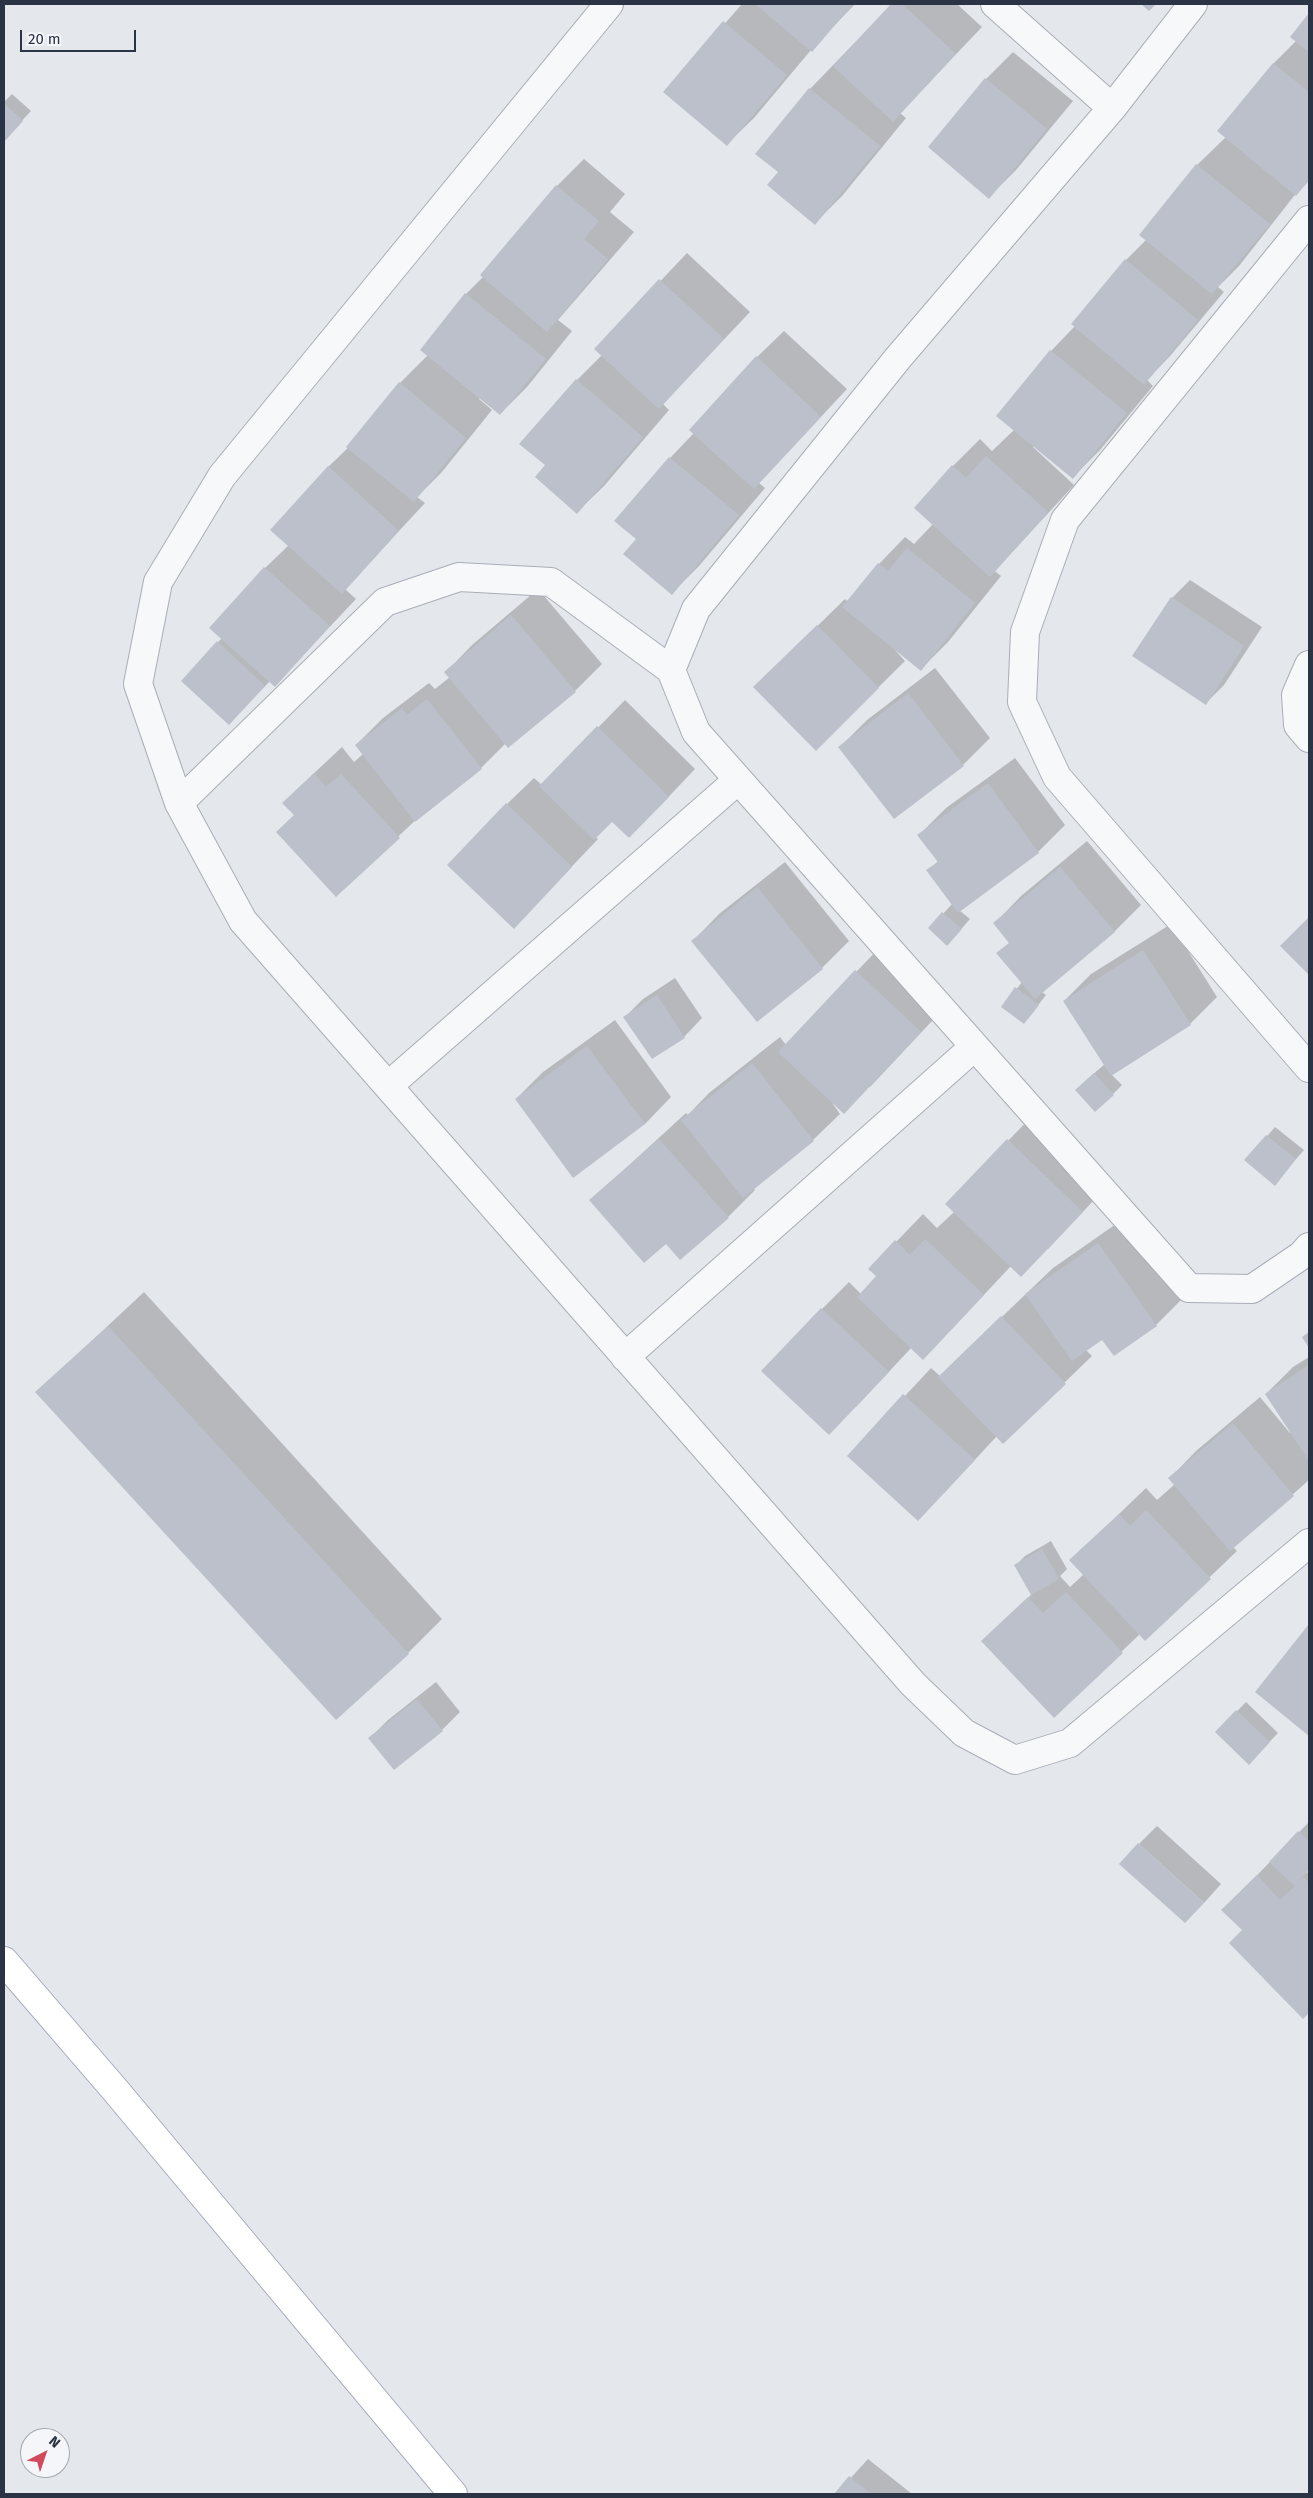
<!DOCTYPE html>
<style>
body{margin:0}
#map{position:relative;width:1313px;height:2498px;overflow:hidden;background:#e4e7ec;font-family:"Fira Sans",sans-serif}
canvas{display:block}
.frame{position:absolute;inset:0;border:5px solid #2b3445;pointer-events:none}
.north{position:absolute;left:20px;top:2428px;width:50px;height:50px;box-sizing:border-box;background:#f4f6f9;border:1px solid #a4a8b1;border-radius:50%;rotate:41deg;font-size:14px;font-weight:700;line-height:20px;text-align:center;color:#2b3445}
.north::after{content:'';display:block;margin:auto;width:18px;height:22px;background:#d1495b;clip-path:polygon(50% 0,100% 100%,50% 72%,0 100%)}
.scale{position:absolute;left:20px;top:30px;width:116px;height:22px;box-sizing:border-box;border:2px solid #2b3445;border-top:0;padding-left:6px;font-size:15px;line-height:18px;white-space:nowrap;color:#2b3445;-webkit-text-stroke:4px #f4f6f9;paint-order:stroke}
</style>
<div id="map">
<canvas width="1313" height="2498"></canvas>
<div class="frame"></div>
<div class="north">N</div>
<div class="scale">20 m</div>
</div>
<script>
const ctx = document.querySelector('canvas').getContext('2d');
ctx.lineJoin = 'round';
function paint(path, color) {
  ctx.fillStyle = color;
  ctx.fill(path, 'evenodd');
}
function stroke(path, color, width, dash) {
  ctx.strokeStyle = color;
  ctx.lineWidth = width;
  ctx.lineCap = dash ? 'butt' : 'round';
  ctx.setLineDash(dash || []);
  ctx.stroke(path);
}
const shadow = new Path2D(`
 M742,4H855L811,50L754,118L727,144L665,92Z
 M892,4H957L982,27L900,113L906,118L842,196L815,223L779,172L757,154L810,89Z
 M1309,15V181L1294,196L1239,266L1218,287L1224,292L1170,356L1147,380L1153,386L1100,450L1073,477L1035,446L1033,447L1074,485L995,571L1001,576L948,642L921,669L896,649L895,650L905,661L816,749L755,687L845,599L848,602L879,564L905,537L914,544L933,524L953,466L980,439L992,451L1015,429L1051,351L1075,326L1126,260L1147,239L1197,165L1226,137L1219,131L1274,63L1297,40L1292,36Z
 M1013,52L1073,101L1016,170L989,197L929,147L986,79Z
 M12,94L31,111L4,140V102Z
 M584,159L625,194L610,212L634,232L558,320L572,331L527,387L500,414L480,397L479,399L492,410L441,473L417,497L425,503L345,589L356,599L275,685L270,681L247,705L182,681L222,638L265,568L289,545L328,467L349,447L400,383L428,355L466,294L483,277L557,186Z
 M687,253L750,312L663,404L669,410L604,486L577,512L547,465L577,380L602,355L596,349Z
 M784,331L847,389L759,483L765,488L699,566L672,593L637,539L616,521L670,458L694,433L757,357Z
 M1190,580L1262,627L1224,685L1206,703L1172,598Z
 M538,589L602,664L575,691L509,746L506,743L481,768L420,816L336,895L295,815L311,776L342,747L354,762L363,754L356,745L383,718L429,683L435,689L450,677L446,672L472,645Z
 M935,668L990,738L963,765L840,747L867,720Z
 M625,700L695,769L656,810L612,820L596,837L598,839L540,900L507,804L534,778L542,785Z
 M1015,758L1065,825L1038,852L959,910L970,919L956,935L930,928L952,904L928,871L938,861L919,835L946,808Z
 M1087,841L1141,905L1114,932L1042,992L1046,995L1024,1023L1003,1007L1022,982L998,954L1010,942L995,923L1021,896Z
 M785,862L849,941L822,968L757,1021L693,941L719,914Z
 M1309,919V973L1282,946Z
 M1171,924L1217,997L1190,1024L1111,1074L1122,1085L1113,1094L1085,1081L1105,1064L1064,1001L1091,974Z
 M883,944L947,1005L871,1086L833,1104L840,1114L813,1140L753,1188L755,1190L728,1217L680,1258L666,1242L591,1200L686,1113L688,1115L709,1093L780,1037L786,1045Z
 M675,978L702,1018L684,1037L652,1058L625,1017L643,999Z
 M615,1020L671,1097L645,1124L516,1099L543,1072Z
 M1035,1113L1109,1184L1048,1249L1011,1266L950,1331L912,1347L856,1407L822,1309L849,1282L861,1294L878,1276L870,1269L923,1214L937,1228L954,1212L947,1204Z
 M1275,1127L1304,1150L1274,1184L1246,1160Z
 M1126,1217L1183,1298L1156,1325L1114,1355L1102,1339L1086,1350L1092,1356L1003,1442L997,1436L944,1493L849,1456L931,1368L940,1376L1053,1268Z
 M144,1292L442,1619L408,1653L37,1392Z
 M1309,1357V1480L1233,1547L1237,1551L1145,1639L1140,1634L1054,1716L1010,1615L1032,1594L1016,1565L1025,1556L1051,1541L1067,1569L1060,1576L1070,1587L1084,1574L1071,1560L1146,1488L1157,1500L1175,1484L1170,1478L1196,1451L1260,1397L1290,1433L1291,1431L1266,1394L1293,1367Z
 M1309,1626V1734L1257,1692Z
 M436,1682L460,1712L442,1730L370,1738L388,1720Z
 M1246,1702L1278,1733L1249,1763L1217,1732Z
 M1308,1823L1309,1869L1306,1872L1309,1873V2011L1303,2017L1243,1930L1223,1910Z
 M1157,1826L1221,1884L1204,1903L1139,1844Z
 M868,2459L912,2494H836Z`);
const building = new Path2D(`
 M755,4H853L812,52Z
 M891,4H902L956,54L893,122L833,66Z
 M1141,4H1156L1149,11Z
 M1309,13V52L1290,37Z
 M723,21L787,75L727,146L663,92Z
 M1273,63L1309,92V180L1296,196L1217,131Z
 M985,78L1047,129L989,199L928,147Z
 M809,88L880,146L815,225L767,185L778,172L755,154Z
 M4,103L23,121L4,142Z
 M1196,164L1270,224L1212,294L1139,235Z
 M556,185L599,221L584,239L608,259L547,332L480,275Z
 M1125,259L1198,320L1144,385L1071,324Z
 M659,279L724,339L659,409L594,349Z
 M465,293L546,359L500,415L420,350Z
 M1050,350L1127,413L1073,479L996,416Z
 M756,356L821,417L754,489L689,430Z
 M576,379L643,437L577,514L535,477L545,465L519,444Z
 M399,382L466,438L414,502L346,447Z
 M986,456L1048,512L990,577L914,508L952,465L966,478Z
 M669,457L739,515L672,595L623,554L636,539L614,521Z
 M328,466L399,531L342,594L270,530Z
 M907,548L975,603L921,671L842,607L878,563L888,571Z
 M264,567L330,626L275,687L209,628Z
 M1171,597L1244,646L1206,705L1132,656Z
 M511,615L576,692L508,748L444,672Z
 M817,625L879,688L816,751L753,687Z
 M217,641L265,686L229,725L181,681Z
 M908,693L964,766L894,819L838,747Z
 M427,699L482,769L415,822L355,745L402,708L407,715Z
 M597,726L669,797L629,838L612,822L594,840L539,786Z
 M314,773L326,787L341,774L400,838L336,897L276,832L294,815L282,803Z
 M988,783L1039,853L958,913L926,870L938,862L917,835Z
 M506,803L572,867L514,929L447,865Z
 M1060,867L1115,932L1035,999L996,953L1009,943L993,923Z
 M757,887L823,969L757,1022L691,941Z
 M942,912L962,929L947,946L928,928Z
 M1309,917V975L1280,946Z
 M1143,950L1191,1025L1111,1076L1063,1001Z
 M855,970L921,1032L844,1114L778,1052Z
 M1015,987L1039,1005L1024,1024L1001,1007Z
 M657,995L685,1038L652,1059L623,1017Z
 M587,1046L645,1124L573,1178L515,1099Z
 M752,1063L814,1141L743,1198L681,1120Z
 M1094,1073L1114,1095L1095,1112L1075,1090Z
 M1266,1135L1296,1159L1275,1186L1244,1160Z
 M659,1139L729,1218L680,1260L666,1244L644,1263L589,1200Z
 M1007,1139L1083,1212L1021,1277L945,1204Z
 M925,1239L984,1295L923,1360L857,1297L876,1276L868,1269L895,1240L910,1255Z
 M1098,1243L1157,1326L1114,1356L1102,1340L1072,1361L1025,1294Z
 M821,1308L889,1372L829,1435L761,1371Z
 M1001,1316L1066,1384L1003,1444L938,1377Z
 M108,1326L409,1654L336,1720L35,1392Z
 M1309,1332V1348L1302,1337Z
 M1309,1365V1461L1265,1394Z
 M903,1394L975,1460L918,1521L847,1456Z
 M1233,1423L1294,1496L1230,1551L1168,1478Z
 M1146,1510L1211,1579L1145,1641L1069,1560L1119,1514L1130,1526Z
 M1042,1549L1059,1579L1031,1595L1014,1565Z
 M1066,1592L1123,1653L1054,1718L981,1641L1028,1597L1043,1613Z
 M1309,1624V1736L1255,1692Z
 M417,1699L443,1731L394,1770L368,1738Z
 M1236,1710L1270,1742L1249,1765L1215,1732Z
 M1298,1831L1309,1841V1870L1297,1883L1304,1877L1309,1883V2013L1303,2019L1229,1943L1242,1930L1221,1910L1257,1875L1280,1900L1295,1886L1269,1862Z
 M1138,1843L1204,1903L1185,1923L1119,1864Z
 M849,2476L871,2494H834Z`);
const minor = new Path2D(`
 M609,4L222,476L158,582L138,684L179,803L243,921L913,1684L964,1733L1015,1760L1070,1743L1309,1543
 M995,4L1112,108
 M1193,4L1112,108L898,358L696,609L671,670L696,732L1189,1288L1252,1289L1302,1255L1309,1247
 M1309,220L1065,520L1025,632L1022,702L1057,777L1309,1068
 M1309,665L1296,695L1298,725L1309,738
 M179,803L385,602L459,577L551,582L671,670
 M388,1086L738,780
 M625,1357L974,1047`);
const major = new Path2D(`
 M4,1961L116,2091L453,2494`);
paint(shadow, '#0003');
paint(building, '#bbc0ca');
stroke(minor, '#a9aeb7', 30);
stroke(major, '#a3abb8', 30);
stroke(minor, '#f7f8fa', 28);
stroke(major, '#fff', 28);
</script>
